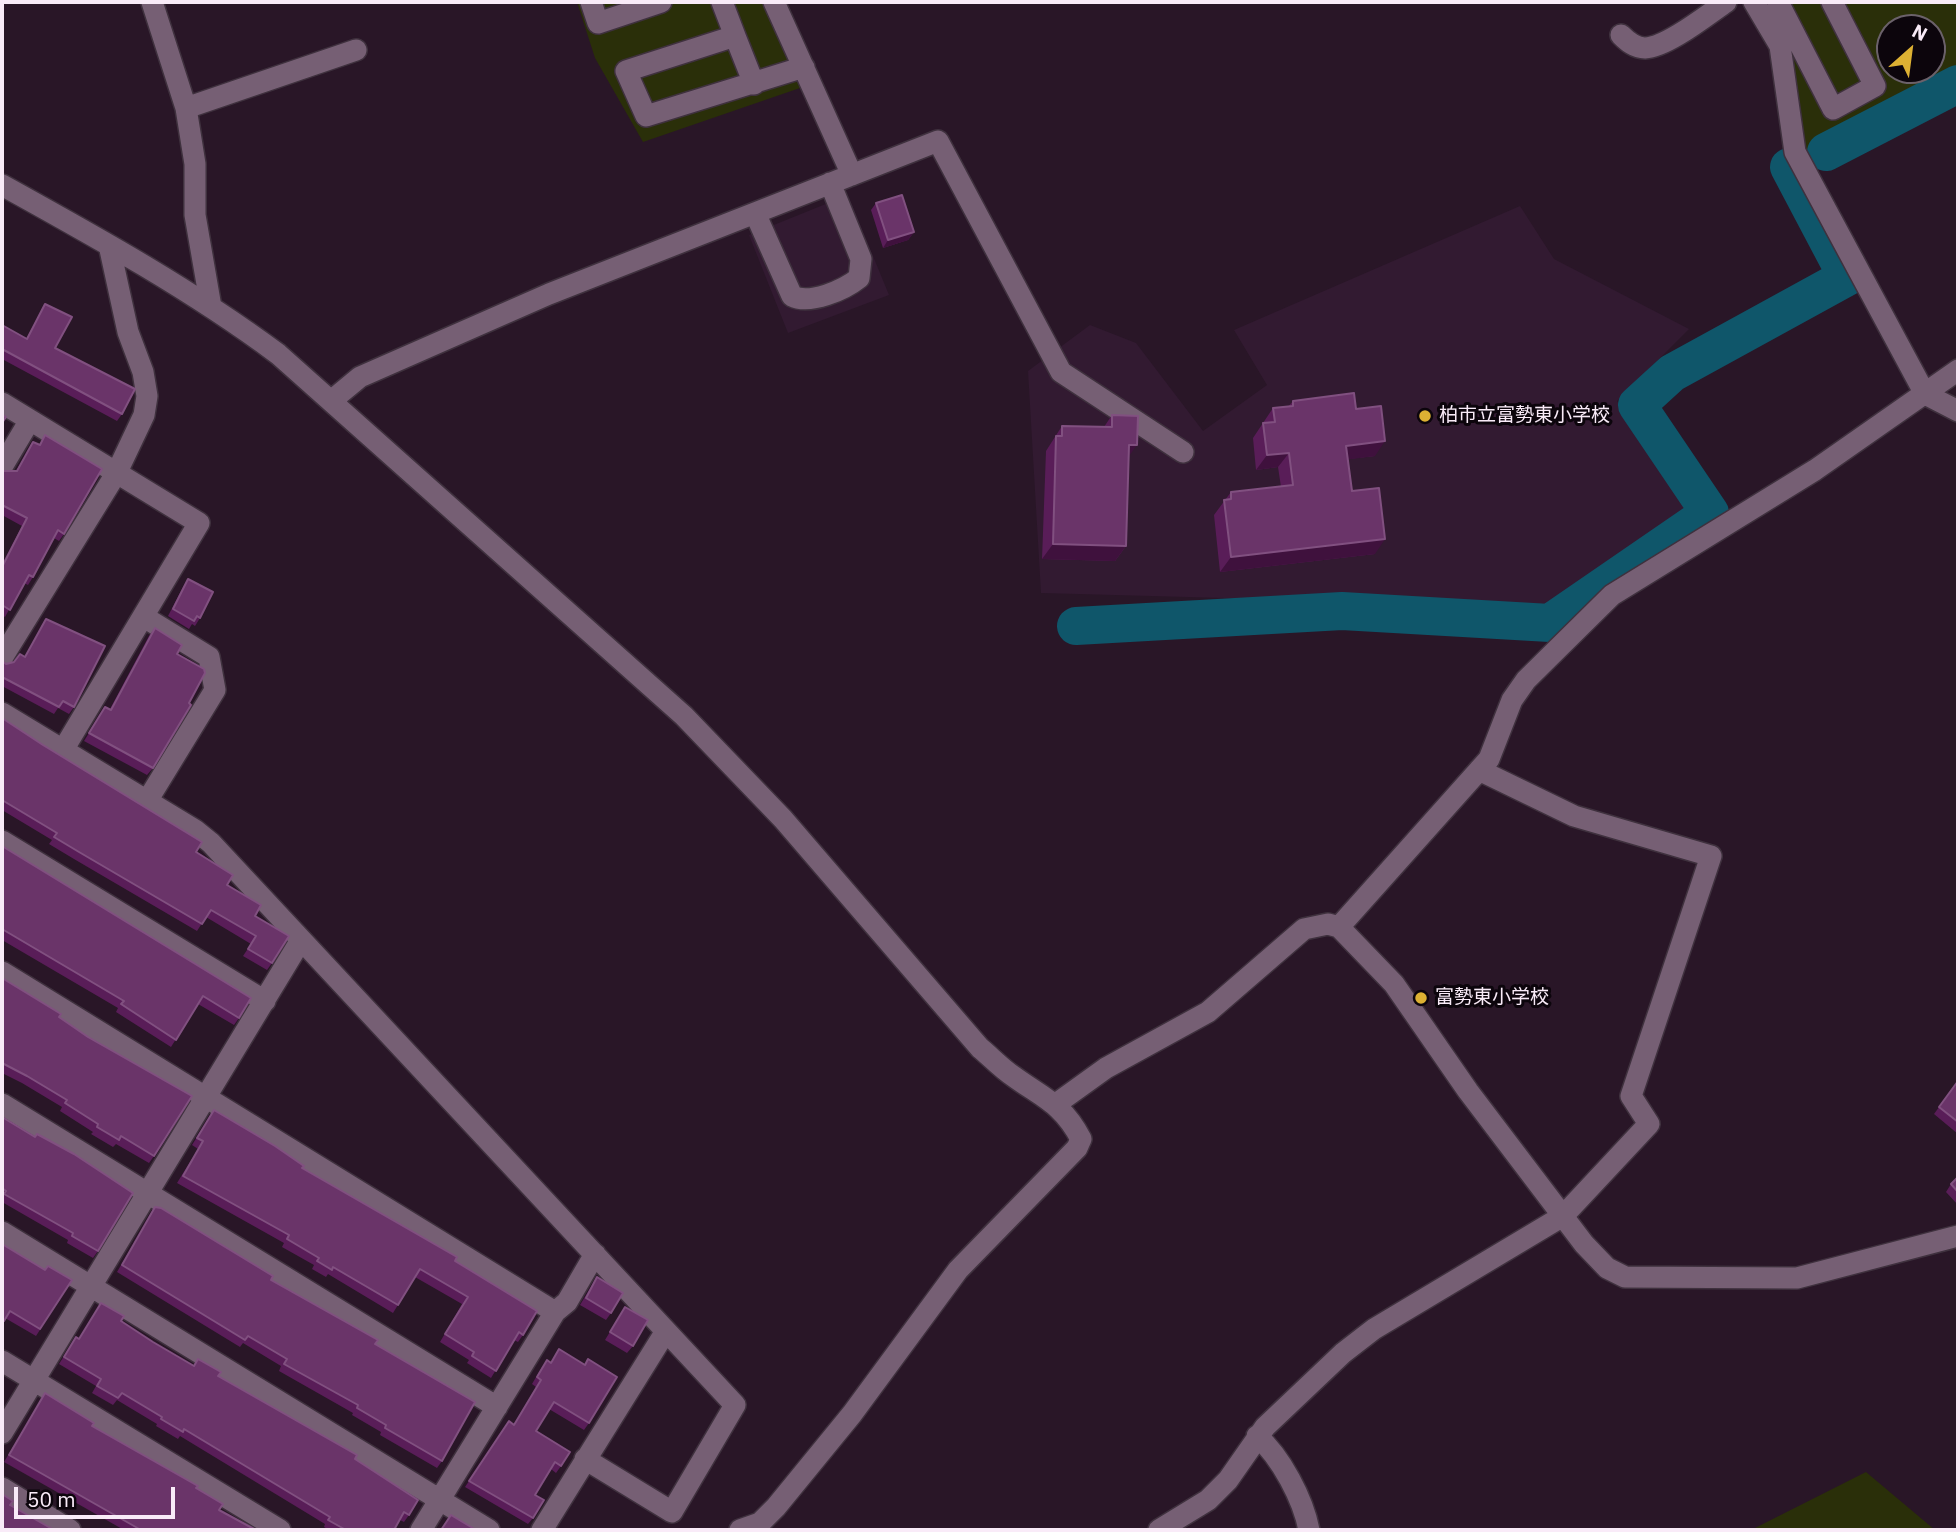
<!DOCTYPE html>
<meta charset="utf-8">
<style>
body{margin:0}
#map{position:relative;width:1960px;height:1532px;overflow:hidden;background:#291627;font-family:"IBM Plex Sans",sans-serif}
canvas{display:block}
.frame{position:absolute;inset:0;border:4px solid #f9ebf8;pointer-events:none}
.north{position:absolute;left:1876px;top:14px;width:70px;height:70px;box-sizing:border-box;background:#0c050c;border:2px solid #6b616a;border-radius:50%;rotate:28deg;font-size:19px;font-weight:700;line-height:28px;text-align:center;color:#f9ebf8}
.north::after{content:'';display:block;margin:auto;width:24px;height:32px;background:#ddb133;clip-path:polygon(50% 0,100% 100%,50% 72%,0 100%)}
.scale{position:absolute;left:14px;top:1487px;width:161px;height:32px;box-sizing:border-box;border:4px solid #f9ebf8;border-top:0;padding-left:9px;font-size:21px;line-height:24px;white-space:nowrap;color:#f9ebf8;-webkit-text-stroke:5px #0c050c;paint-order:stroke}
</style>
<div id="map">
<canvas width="1960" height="1532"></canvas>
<div class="frame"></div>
<div class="north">N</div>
<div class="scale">50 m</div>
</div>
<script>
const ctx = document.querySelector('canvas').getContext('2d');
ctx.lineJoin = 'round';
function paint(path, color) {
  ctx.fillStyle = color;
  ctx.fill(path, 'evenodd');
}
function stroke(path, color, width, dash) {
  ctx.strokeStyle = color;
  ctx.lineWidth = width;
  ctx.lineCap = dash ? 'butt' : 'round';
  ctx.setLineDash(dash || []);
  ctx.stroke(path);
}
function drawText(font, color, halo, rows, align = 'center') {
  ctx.font = font + ' "IBM Plex Sans","Noto Sans JP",sans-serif';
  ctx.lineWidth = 6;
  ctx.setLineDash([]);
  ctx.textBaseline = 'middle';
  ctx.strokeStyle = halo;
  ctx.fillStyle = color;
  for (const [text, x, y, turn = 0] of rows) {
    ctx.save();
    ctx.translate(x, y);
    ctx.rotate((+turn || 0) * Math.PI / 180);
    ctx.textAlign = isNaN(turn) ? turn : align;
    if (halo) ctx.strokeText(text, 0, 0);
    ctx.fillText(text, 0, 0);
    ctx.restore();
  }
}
const built = new Path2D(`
 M848,195L889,295L788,333L749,235Z
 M1520,206L1554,259L1689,329L1617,401L1693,517L1554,607L1041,593L1028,371L1090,325L1136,343L1203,431L1267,385L1234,330Z`);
const green = new Path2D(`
 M577,2H764L800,88L643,142L595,58Z
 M1757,2H1958V75L1804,151L1779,38ZM1890,28H1932V70H1890Z
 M1866,1472L1935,1530H1751Z`);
const river = new Path2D(`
 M1826,152L1958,84
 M1076,626L1342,611L1550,623L1710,513L1637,405L1672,373L1847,277L1789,167`);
const minor = new Path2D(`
 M152,2L186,108L195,164V215L211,307
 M591,2L598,23L661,2
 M722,2L735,36
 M774,2L852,175
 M1754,2L1780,46L1795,152L1925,394L1958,411
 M1778,2L1833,109L1875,86L1832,2
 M1621,35C1628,42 1635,48 1645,48C1667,47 1707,15 1726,2
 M754,84L735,36L626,71L646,116L804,67
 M186,108L356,50
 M2,185C96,237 192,290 278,354L684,716L783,819L980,1048C991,1057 1001,1068 1013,1076C1043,1098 1062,1103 1081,1139L1077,1148L958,1270L852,1414L776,1507L760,1523L740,1530
 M755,213L792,296C810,305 844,290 859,278L861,259L830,183
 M331,401L360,377L549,294L938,141L1061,372L1183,452
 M2,403L199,523L63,750
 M2,467L30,420
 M144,617L209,657L215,690L147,801
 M2,658L117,472L144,415L147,396L143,372L128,332L109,245
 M2,713L195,830L211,843L735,1405L672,1512L585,1459
 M2,841L265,1001
 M1339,927L1489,759L1512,700L1526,680L1612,595L1815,470L1958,370
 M2,972L555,1312
 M2,1104L497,1407
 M1056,1104L1106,1068L1208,1012L1304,929L1328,924L1339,927L1394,984L1468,1091L1584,1244L1607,1268L1625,1277L1797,1278L1958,1236
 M2,1232L489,1530
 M2,1361L280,1530
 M2,1433L301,940
 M1257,1436C1281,1457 1303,1499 1309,1530
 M2,1488L70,1530
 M421,1530L555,1312L567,1302L595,1254
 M542,1530L666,1331
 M1159,1530L1208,1500L1228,1480L1265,1427L1343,1353L1374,1329L1563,1216L1649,1124L1631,1096L1711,856L1574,816L1479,770`);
const wall = new Path2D(`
 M876,203L914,232L908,240L883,248L871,210Z
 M45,304L55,348L122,414L117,421L2,359V325L26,339Z
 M1293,401L1356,409L1375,456L1348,459L1352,491L1375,554L1220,572L1214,515L1231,492L1281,487L1278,467L1256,470L1253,438L1273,408L1288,407Z
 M1112,415L1129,457L1126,546L1115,561L1042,559L1046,451L1062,426L1104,427Z
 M45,435L64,534L59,541L54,538L33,577L28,585L24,583L5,617L2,615V564L22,526L2,515V471H16L33,442L39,445Z
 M188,579L200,618L195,626L192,624L189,629L168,616L183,587Z
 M46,619L74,707L69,714L58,708L54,714L2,686V661L6,664L14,662L25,656Z
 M155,628L177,654L153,768L147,775L84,741L105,707L110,709L149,636Z
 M2,718L196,852L227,885L255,916L272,963L267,970L243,956L251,944L206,917L197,931L74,859L49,844L52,840L2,810Z
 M2,846L239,1018L234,1025L198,1004L171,1047L116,1012L118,1008L2,940Z
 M2,978L59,1017L154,1156L149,1163L116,1144L113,1147L91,1134L93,1132L60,1111L62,1107L22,1083L2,1073Z
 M1958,1081V1134L1934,1114Z
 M214,1110L302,1168L455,1261L523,1335L518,1342L514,1340L491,1378L467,1363L469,1360L440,1342L462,1304L415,1277L393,1313L328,1274L326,1277L312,1269L314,1265L282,1247L284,1243L177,1183L198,1149L192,1145Z
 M2,1117L98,1251L93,1258L67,1243L68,1240L2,1202Z
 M1958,1177V1205L1946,1192L1951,1184Z
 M155,1207L271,1280L375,1344L442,1461L437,1468L380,1435L381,1432L352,1415L353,1413L279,1371L281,1366L243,1343L240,1347L117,1272Z
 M2,1244L45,1270L72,1280L36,1336L5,1318L2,1324Z
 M597,1277L611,1313L606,1320L580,1305Z
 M101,1303L121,1321L153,1342L194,1366L198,1359L218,1376L355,1459L409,1515L404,1522L400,1520L394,1530H329L324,1527L325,1524L180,1436L178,1439L156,1426L157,1424L117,1400L113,1405L92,1393L96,1386L59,1364L76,1337L79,1339Z
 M625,1307L633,1346L627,1353L605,1340Z
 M559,1349L589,1423L584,1430L549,1409L536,1431L561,1466L556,1473L551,1469L535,1495L533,1518L528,1524L465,1487L509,1421L514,1424L536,1387L532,1384L542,1367L547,1360L551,1362Z
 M45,1393L92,1426L196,1488L219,1510L256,1530H124L4,1462Z`);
const shadedWall = new Path2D(`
 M914,232L908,240L883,248L888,240Z
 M1385,441L1375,456L1336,461L1346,446Z
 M1129,445H1137L1126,460Z
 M1289,453L1278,467L1256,470L1267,455Z
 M1385,539L1375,554L1220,572L1231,557Z
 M1053,544L1126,546L1115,561L1042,559Z`);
const building = new Path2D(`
 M902,195L914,232L888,240L876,203Z
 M45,304L72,317L55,348L135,389L122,414L2,349V325L27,339Z
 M1354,393L1356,409L1381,406L1385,441L1346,446L1352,491L1379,488L1385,539L1231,557L1224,500L1231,499V492L1293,485L1289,453L1267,455L1263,423L1275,422L1273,408L1293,406V401Z
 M2,415L6,417L2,423Z
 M1112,415L1138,416L1137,445H1129L1126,546L1053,544L1056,436H1062V426L1112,427Z
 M45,435L102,469L64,534L58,530L33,577L29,575L10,610L2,605V567L27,518L2,505V488L3,485H2V471H17L33,442L40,445Z
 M188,579L213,592L200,618L197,616L194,621L173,609Z
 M46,619L105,646L74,707L63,701L59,707L2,677V661L6,664L14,662L20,654L25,657Z
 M155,628L182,645L177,654L204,669L205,673L189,703L191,705L153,768L89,733L105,707L111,710Z
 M2,718L43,745L202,842L196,852L233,875L227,885L261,905L255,916L289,936L272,963L248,949L256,936L211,910L202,924L79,852L54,837L57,833L2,800Z
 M2,846L251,998L239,1018L203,996L176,1040L121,1004L124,1001L2,929Z
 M2,978L61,1014L59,1017L88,1037L192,1096L154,1156L121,1136L119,1140L97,1127L98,1124L65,1103L67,1100L27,1076L2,1063Z
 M1958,1081V1122L1939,1107Z
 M214,1110L275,1146L304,1166L302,1168L457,1257L455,1261L537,1311L523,1335L519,1332L496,1371L472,1356L474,1352L445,1334L468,1297L420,1269L398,1305L333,1267L332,1270L317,1261L319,1258L287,1239L289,1235L183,1176L203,1141L197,1138Z
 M2,1117L35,1137L37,1134L74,1154L133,1193L98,1251L72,1236L73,1233L4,1194L6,1191L2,1188Z
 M1958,1177V1192L1951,1184Z
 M155,1207L161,1208L273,1276L271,1280L378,1340L375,1344L475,1402L442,1461L385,1428L386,1425L357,1408L358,1405L284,1364L287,1359L248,1336L245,1340L122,1265Z
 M2,1244L45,1270L48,1266L72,1280L40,1329L10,1311L4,1321L2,1320Z
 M597,1277L623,1293L611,1313L586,1298Z
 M101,1303L124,1316L121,1321L153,1342L194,1366L198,1359L221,1372L218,1376L357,1455L355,1459L418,1500L409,1515L404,1512L394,1530H346L328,1520L330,1517L184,1429L183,1432L161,1419L162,1417L122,1393L118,1398L97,1386L101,1379L64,1357L76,1337L79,1339Z
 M625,1307L648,1320L633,1346L610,1332Z
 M559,1349L585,1365L588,1359L617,1377L589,1423L554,1402L536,1431L570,1452L561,1466L555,1462L535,1495L544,1500L533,1518L469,1481L509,1421L514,1425L541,1380L537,1377L547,1360L551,1363Z
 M45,1393L94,1423L92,1426L198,1486L196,1488L223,1504L219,1510L256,1530H141L9,1455Z
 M2,1494L13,1501L10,1505L54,1530H2Z
 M451,1515L476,1530H441Z`);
const markers = [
 [1425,416,7,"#ddb133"],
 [1421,998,7,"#ddb133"]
];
const poiNames = [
 ["柏市立富勢東小学校",1439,416],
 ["富勢東小学校",1435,998]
];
paint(built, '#321a31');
paint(green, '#2a2f09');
stroke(river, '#0f566a', 38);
stroke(minor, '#3f313e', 24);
stroke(minor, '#765f74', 21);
paint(wall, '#591d58');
paint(shadedWall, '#3f113d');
paint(building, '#6a3469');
stroke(building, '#815080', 2);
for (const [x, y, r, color] of markers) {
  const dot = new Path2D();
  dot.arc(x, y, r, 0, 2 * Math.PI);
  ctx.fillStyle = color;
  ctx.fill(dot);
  stroke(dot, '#0c050c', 2.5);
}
drawText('19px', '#f9ebf8', '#0c050c', poiNames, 'left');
</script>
